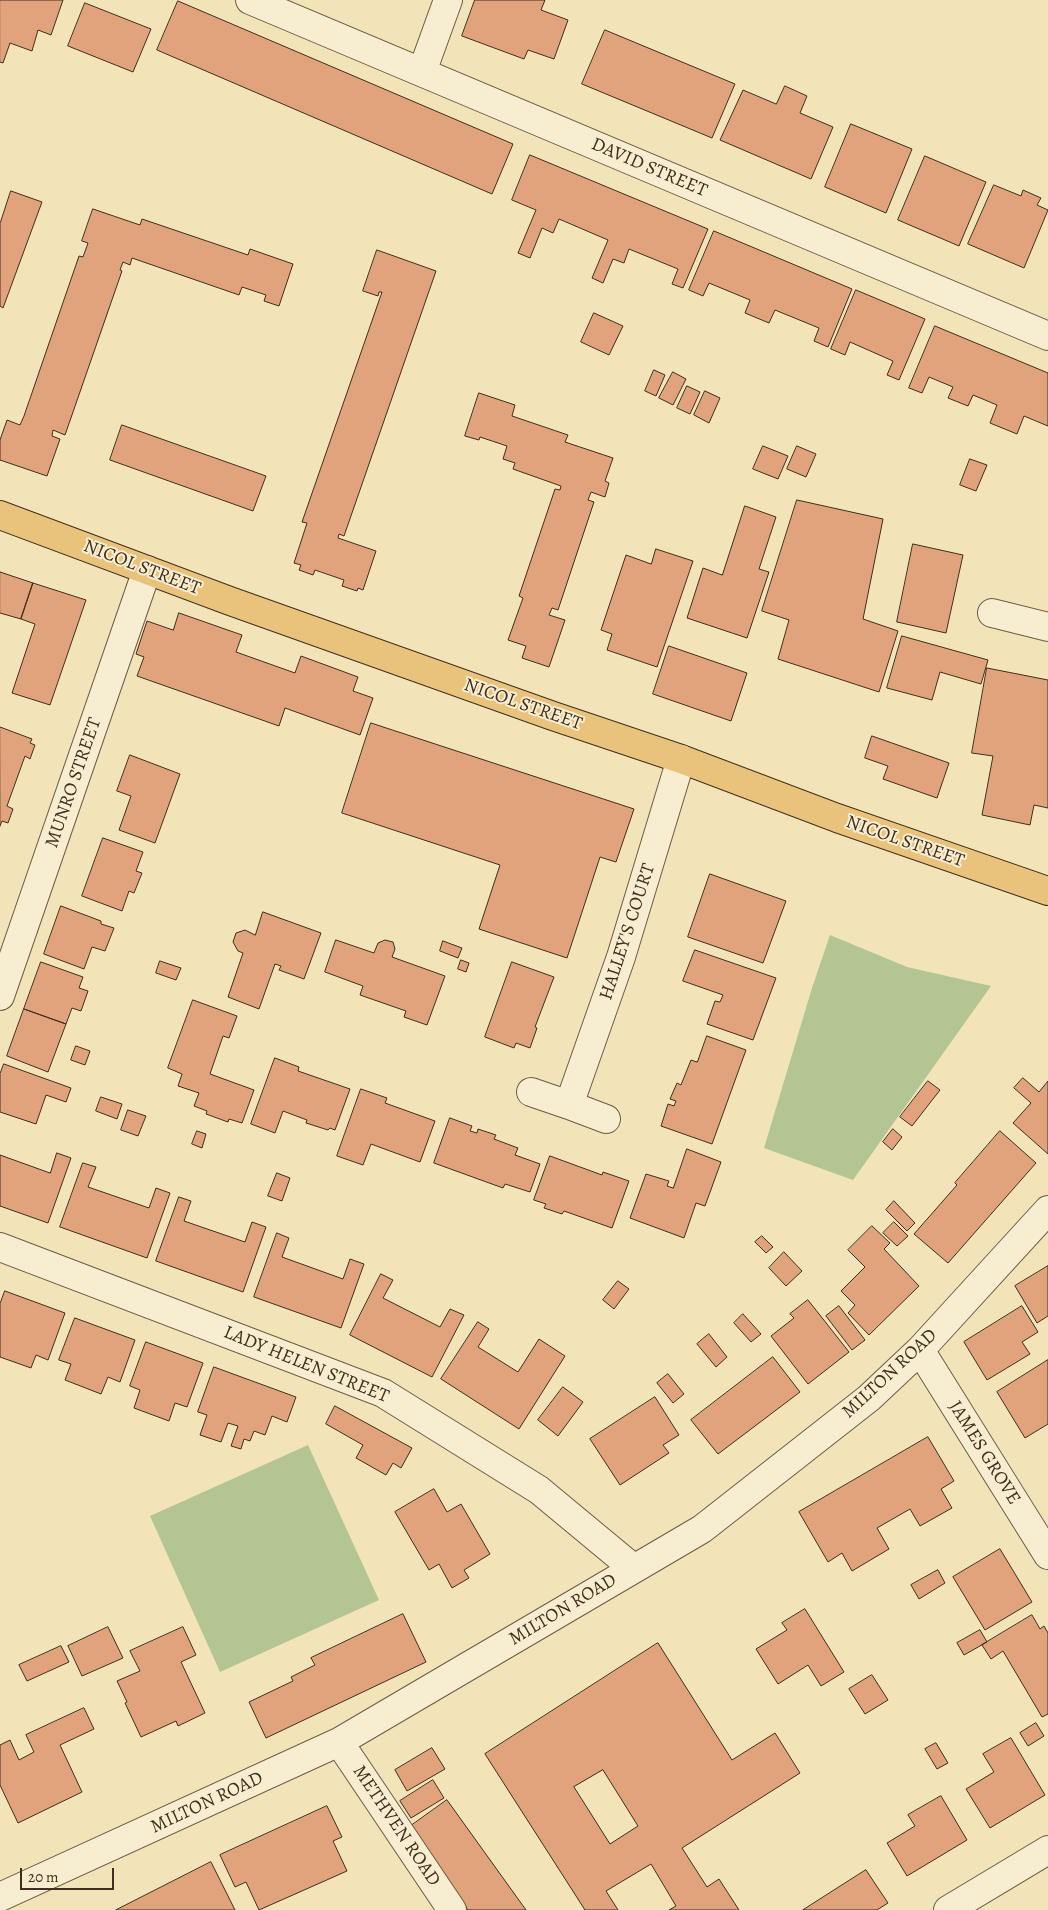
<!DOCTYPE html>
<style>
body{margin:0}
#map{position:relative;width:1048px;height:1910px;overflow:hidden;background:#f2e4b8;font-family:Alegreya,serif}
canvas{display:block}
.scale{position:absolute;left:20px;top:1868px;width:94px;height:22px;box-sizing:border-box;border:2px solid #402e1e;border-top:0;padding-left:6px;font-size:15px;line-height:18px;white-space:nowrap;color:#402e1e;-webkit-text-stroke:4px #f7edd1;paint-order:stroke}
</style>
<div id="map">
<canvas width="1048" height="1910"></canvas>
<div class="scale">20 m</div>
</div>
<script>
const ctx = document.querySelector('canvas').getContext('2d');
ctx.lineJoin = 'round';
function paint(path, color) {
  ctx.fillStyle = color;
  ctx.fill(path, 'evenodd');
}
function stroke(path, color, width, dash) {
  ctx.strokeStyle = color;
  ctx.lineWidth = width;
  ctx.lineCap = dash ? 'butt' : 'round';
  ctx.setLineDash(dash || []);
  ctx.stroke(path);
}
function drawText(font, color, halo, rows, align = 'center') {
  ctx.font = font + ' Alegreya,serif';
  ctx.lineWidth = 4;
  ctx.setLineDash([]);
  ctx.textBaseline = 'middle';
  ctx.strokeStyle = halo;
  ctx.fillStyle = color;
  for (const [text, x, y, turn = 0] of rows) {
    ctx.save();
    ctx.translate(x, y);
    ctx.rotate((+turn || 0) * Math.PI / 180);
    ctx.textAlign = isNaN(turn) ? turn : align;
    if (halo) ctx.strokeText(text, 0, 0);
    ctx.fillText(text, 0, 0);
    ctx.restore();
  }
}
const green = new Path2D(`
 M830,935L907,967L991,986L853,1180L764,1148L812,988Z
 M308,1445L379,1600L220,1672L150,1516Z`);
const building = new Path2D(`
 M0,0H63L51,35L38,30L32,51L10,43L3,63L0,62Z
 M475,0H545L541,10L568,20L554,59L528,50L524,59L462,36Z
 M178,1L513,144L492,194L157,50Z
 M85,3L151,29L133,72L68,46Z
 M605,30L735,84L712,138L582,84Z
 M785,86L807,96L800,113L833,127L811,179L720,140L743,90L776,104Z
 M851,124L912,149L886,213L825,187Z
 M530,155L708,229L683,288L672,284L678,269L629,249L624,263L613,259L603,283L592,278L608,240L559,219L553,233L542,228L530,258L518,253L536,210L512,200Z
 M925,156L986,182L959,246L898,220Z
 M994,185L1021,196L1023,190L1041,198L1037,205L1048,210L1024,268L968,244Z
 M11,191L42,202L3,308L0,306V224Z
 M93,209L140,225L142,219L248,255L250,249L293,264L279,306L264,301L266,295L242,287L239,295L132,258L130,265L123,262L120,270L122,271L65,435L53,430L52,436L60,439L47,476L0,460V440L7,420L20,425L24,416L79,256L83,257L88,243L82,241Z
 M714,231L852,289L828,347L814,341L819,328L775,310L769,323L745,313L750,300L709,283L703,296L689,290Z
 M377,250L436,271L344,536L339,534L338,538L376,551L363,590L358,588L357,591L342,586L344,580L315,570L313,575L299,570L301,565L294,563L307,523L302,522L382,292H379L378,296L363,291Z
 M856,290L925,319L899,380L887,375L893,361L850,342L845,355L831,349Z
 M594,313L623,326L609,355L581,342Z
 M935,326L1048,373V426L1024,416L1017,434L990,423L997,405L973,395L968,406L948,398L953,387L929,377L922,393L909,388Z
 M654,370L665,375L656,396L645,391Z
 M673,372L686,379L673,405L659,398Z
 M687,386L700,392L690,414L677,408Z
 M705,391L720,398L709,423L694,415Z
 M479,393L515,405L512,416L568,435L565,442L613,458L605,481L609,483L605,497L591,492L588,500L594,502L558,610L552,608L549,615L565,620L549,667L522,658L526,646L508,640L523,598L519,596L555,489L560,490L561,486L513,469L515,463L503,459L507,446L480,437L479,440L465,436Z
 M122,425L266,476L253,511L110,460Z
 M763,446L788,456L778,479L753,469Z
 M797,446L816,454L806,477L787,469Z
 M970,459L987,465L976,491L960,485Z
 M797,500L883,519L863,619L898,631L879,692L778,659L789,620L762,611Z
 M745,506L776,517L759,569L769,572L747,638L687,618L703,568L722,575Z
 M913,544L963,555L946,633L897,622Z
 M656,549L693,561L657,667L607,650L612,634L601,630L626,555L651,564Z
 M0,572L33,583L21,619L0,613Z
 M33,583L86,600L50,705L12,693L35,624L21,619Z
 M179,613L242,635L236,652L295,673L301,656L358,677L353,691L373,698L360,735L285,708L279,726L137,676L144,657L136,654L147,621L173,630Z
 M902,636L988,660L981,684L940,672L932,700L887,688Z
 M669,646L747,673L731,721L653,694Z
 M987,668L1048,680V808L1034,805L1030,825L982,815L993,756L972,753Z
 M371,723L634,809L616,862L600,857L567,958L479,929L500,865L342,813Z
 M0,727L32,739L30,743L35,745L30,759L25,756L7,806L13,809L8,823L2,821L0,826Z
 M872,736L949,763L937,798L883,779L888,766L865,758Z
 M130,755L180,774L155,843L119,830L131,796L117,791Z
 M103,838L143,852L136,871L142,873L134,893L129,891L122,911L82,896Z
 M710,874L786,901L763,963L688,937Z
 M61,906L101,921V924L114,928L105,951L92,947L84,969L44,954Z
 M263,912L321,933L304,979L279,970L281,966L275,964L259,1009L228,997L243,953L238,951L233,942L236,933L245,930L255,935Z
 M336,940L374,953L378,943L385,940L393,942L395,949L392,957L445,976L427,1025L404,1017L406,1011L360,995L363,986L325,972Z
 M443,941L462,948L458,958L440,951Z
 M695,950L776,978L753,1040L707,1024L715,1001L720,1002L723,995L683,981Z
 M461,960L469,963L466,972L458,969Z
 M160,961L181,968L176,980L156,973Z
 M41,962L83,977L79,988L88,991L81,1011L72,1008L66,1024L24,1009Z
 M512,962L554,977L535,1027L537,1028L530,1048L516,1043L514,1048L485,1037Z
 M193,1000L237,1016L229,1038L223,1036L210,1074L254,1090L242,1123L229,1119L228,1122L206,1114L207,1111L194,1106L199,1093L178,1086L182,1074L168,1068Z
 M24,1009L66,1024L48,1072L7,1056Z
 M707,1036L746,1050L712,1144L661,1126L668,1104L674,1106L676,1101L670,1099L677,1083L681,1085L691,1060L697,1062Z
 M76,1046L90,1051L85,1065L71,1060Z
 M275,1058L299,1067L298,1071L350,1089L335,1130L330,1128L328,1130L306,1123L307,1120L283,1111L275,1133L251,1124Z
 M4,1064L71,1088L66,1102L46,1095L36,1124L0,1112V1074Z
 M1023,1078L1039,1092L1048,1081V1154L1013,1123L1031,1103L1014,1088Z
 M928,1081L940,1090L912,1126L900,1117Z
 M361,1089L387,1098L385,1103L435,1121L420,1162L371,1144L363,1165L337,1156Z
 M101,1097L122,1104L117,1119L96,1111Z
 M128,1110L146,1116L138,1136L121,1130Z
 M450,1118L472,1126L470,1131L477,1133L478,1129L496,1135L494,1139L518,1148L515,1155L540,1164L530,1192L505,1184L503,1188L434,1163Z
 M893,1129L902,1137L892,1150L883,1142Z
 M197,1131L206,1134L202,1148L192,1144Z
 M1000,1131L1036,1163L948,1263L914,1234L957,1185L955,1183Z
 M687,1149L721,1162L705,1206L696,1203L684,1238L630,1218L646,1174L669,1181L667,1186L673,1188Z
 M57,1153L71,1158L48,1223L0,1206V1155L50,1173Z
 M550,1156L602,1175L603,1172L629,1181L612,1228L564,1211L562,1214L544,1208L546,1204L534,1200Z
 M83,1163L96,1167L88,1187L149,1208L156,1188L170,1193L147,1258L60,1227Z
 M277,1173L290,1178L282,1201L268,1196Z
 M179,1197L191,1201L184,1221L245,1242L252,1222L266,1227L243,1292L156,1261Z
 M894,1201L915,1223L907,1231L886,1210Z
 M894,1222L908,1236L897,1246L883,1233Z
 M872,1226L890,1243L884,1249L919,1286L869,1335L848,1313L855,1305L841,1291L865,1267L848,1250Z
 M277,1233L289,1238L282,1257L343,1279L350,1259L364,1264L341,1328L254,1297Z
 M762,1236L773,1247L766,1253L755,1242Z
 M784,1252L802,1271L786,1286L769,1268Z
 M1048,1266V1316L1037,1323L1015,1286Z
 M381,1274L393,1280L383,1298L440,1327L450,1309L464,1315L432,1377L350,1335Z
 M618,1281L629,1289L614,1309L603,1300Z
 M5,1291L65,1313L48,1360L36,1355L31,1368L0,1357V1304Z
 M808,1300L849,1352L808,1384L771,1336L794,1318L790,1314Z
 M839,1306L865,1340L852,1350L826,1316Z
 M1022,1306L1038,1332L1022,1342L1030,1354L987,1380L964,1342Z
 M743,1314L761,1334L751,1342L734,1323Z
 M75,1318L135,1340L120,1382L108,1377L101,1394L65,1380L71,1364L59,1360Z
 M478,1322L489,1329L478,1347L518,1372L539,1339L565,1356L519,1429L441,1379Z
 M709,1334L727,1357L716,1367L697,1344Z
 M146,1342L203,1363L187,1407L175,1403L169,1421L134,1408L140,1390L130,1386Z
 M773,1357L800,1392L718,1454L691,1420Z
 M1048,1360V1424L1025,1438L997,1392Z
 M214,1367L296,1397L287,1422L272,1416L265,1435L254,1431L250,1441L244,1439L241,1449L231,1446L238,1426L228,1423L221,1442L200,1435L207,1415L198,1412Z
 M668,1374L684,1394L673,1403L657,1383Z
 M563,1387L583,1402L558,1436L538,1420Z
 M655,1397L679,1435L663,1445L669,1453L620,1485L590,1439Z
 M335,1406L412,1448L401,1468L393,1463L386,1475L356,1458L363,1445L326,1424Z
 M928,1437L954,1481L941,1489L952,1508L920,1526L910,1509L877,1528L889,1549L852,1571L842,1553L828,1562L799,1512Z
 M434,1489L447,1512L461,1504L490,1554L464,1570L469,1578L452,1588L439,1564L429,1570L395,1512Z
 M1000,1549L1032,1602L985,1630L953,1577Z
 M938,1570L945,1583L919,1599L911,1585Z
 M805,1609L844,1672L821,1686L808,1665L778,1684L756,1649L787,1630L782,1623Z
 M403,1614L426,1662L266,1738L249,1702L293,1681L291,1677L315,1665L311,1658Z
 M1032,1615L1040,1629L1044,1626L1048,1633V1714L1042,1717L1003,1651L991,1659L982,1645Z
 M108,1627L123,1658L82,1676L68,1646Z
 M183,1627L196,1655L181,1662L205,1713L178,1726L176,1721L141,1737L125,1703L127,1702L117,1681L140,1671L130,1651Z
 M980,1630L987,1642L964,1655L957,1643Z
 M658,1643L732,1760L775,1733L800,1773L682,1848L707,1887L719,1879L739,1910H669L676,1906L651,1864L606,1891L618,1910H585L485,1754ZM603,1770L638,1826L610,1844L574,1787Z
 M61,1646L69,1662L27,1681L19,1665Z
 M872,1675L888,1700L865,1714L849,1689Z
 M84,1708L94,1729L60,1745L82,1792L18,1823L0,1785V1745L10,1740L19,1760L34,1752L26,1735Z
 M1036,1723L1044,1736L1028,1746L1020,1733Z
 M1011,1738L1045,1795L990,1828L966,1789L994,1772L983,1754Z
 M936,1743L948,1763L937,1769L925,1749Z
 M432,1748L445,1769L407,1791L395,1770Z
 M433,1780L444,1798L411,1818L400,1801Z
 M941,1796L967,1840L907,1876L887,1843L915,1826L908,1815Z
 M447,1800L526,1910H468L408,1828Z
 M327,1806L342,1837L333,1841L347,1871L259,1910L246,1882L235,1887L220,1855Z
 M211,1862L235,1910H116Z
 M866,1870L888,1903L877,1910H803Z`);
const minor = new Path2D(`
 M250,0L1048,336
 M422,72L448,0
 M992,613L1048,627
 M0,996L147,570
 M531,1092L569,1105
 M606,1119L569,1105L621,957L681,759
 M0,1247L383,1393L539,1490L633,1568
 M920,1350L1048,1555
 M339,1742L452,1910
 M0,1897L339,1742L702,1529L869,1398L920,1350L1048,1210
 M948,1910L1048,1850`);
const major = new Path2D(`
 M0,515L230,601L553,716L681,759L837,818L1048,891`);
const streetNames = [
 ["DAVID STREET",649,168,23],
 ["NICOL STREET",142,568,21],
 ["NICOL STREET",523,705,19],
 ["MUNRO STREET",74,783,-71],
 ["NICOL STREET",905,842,19],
 ["HALLEY'S COURT",628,932,-72],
 ["LADY HELEN STREET",306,1365,22],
 ["MILTON ROAD",890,1374,-43],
 ["JAMES GROVE",984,1453,58],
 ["MILTON ROAD",563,1610,-31],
 ["MILTON ROAD",207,1803,-25],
 ["METHVEN ROAD",396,1826,56]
];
paint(green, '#b4c594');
paint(building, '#e1a37c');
stroke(building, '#402e1e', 1);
stroke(minor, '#6c5c44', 30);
stroke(major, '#402e1e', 30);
stroke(minor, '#f7edd1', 28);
stroke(major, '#e9c27c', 28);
drawText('19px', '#402e1e', '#f7edd1', streetNames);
</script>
